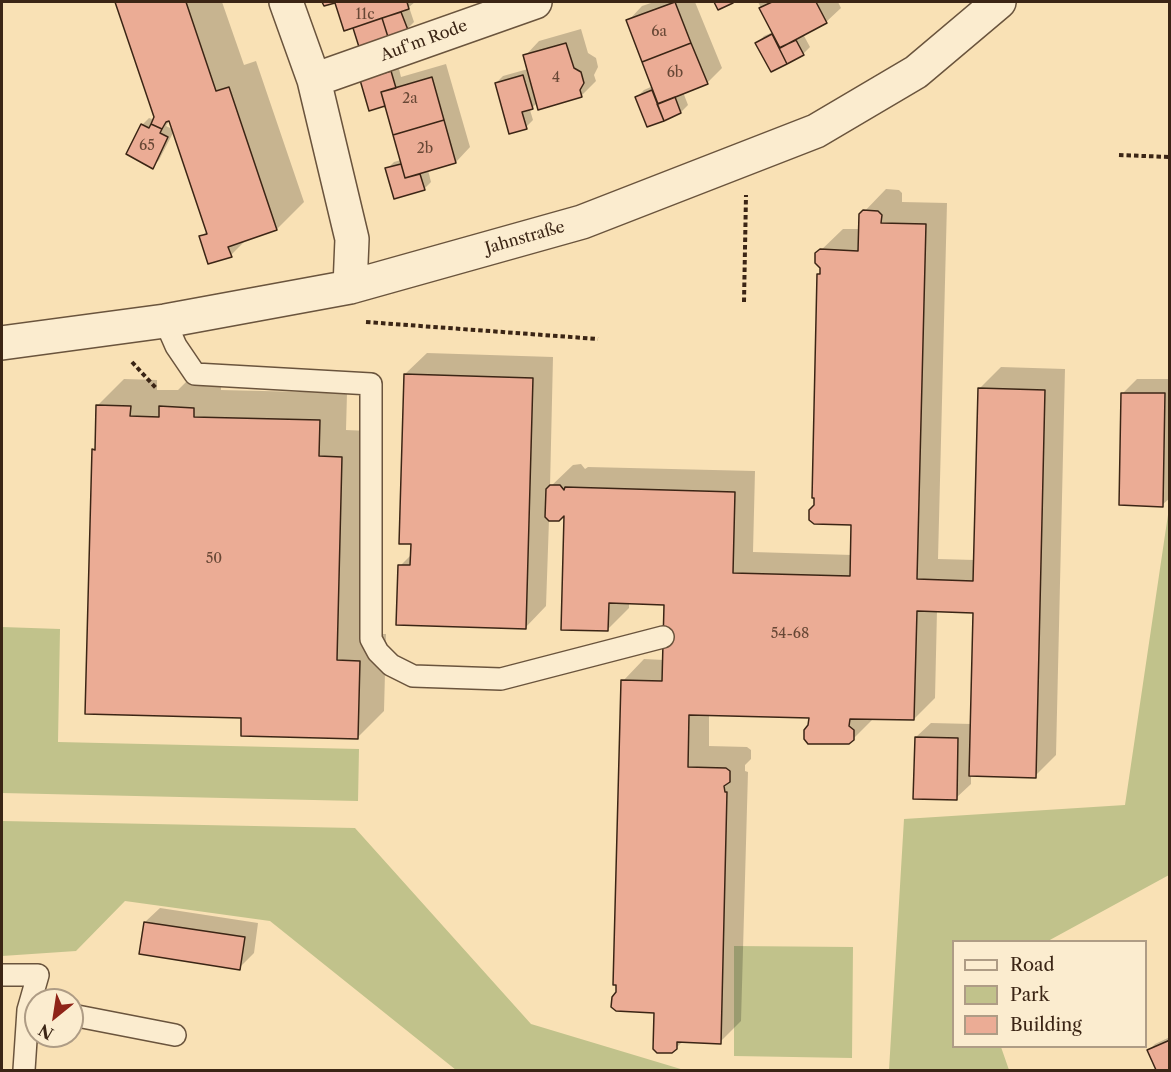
<!DOCTYPE html>
<meta charset="utf-8">
<style>
body{margin:0}
#map{position:relative;width:1171px;height:1072px;overflow:hidden;background:#f9e1b5;font-family:"Libre Caslon Text",serif}
canvas{display:block}
.frame{position:absolute;inset:0;border:3px solid #3b2515;pointer-events:none}
.legend{position:absolute;left:952px;top:940px;width:195px;height:108px;box-sizing:border-box;background:#fbeccf;border:2px solid #ae9c85;margin:0;padding:8px 10px;list-style:none;font-size:18px;color:#3b2515}
.legend li{display:flex;align-items:center;gap:12px;height:30px}
.legend b{width:30px;border:2px solid #ae9c85}
.north{position:absolute;left:24px;top:988px;width:60px;height:60px;box-sizing:border-box;background:#fbeccf;border:2px solid #ae9c85;border-radius:50%;rotate:210deg;font-size:16px;font-weight:700;line-height:24px;text-align:center;color:#3b2515}
.north::after{content:'';display:block;margin:auto;width:21px;height:27px;background:#8f2418;clip-path:polygon(50% 0,100% 100%,50% 72%,0 100%)}
</style>
<div id="map">
<canvas width="1171" height="1072"></canvas>
<div class="frame"></div>
<ul class="legend">
<li><b style="height:8px;background:#fbeccf"></b>Road</li>
<li><b style="height:16px;background:#c1c28b"></b>Park</li>
<li><b style="height:16px;background:#ebac95"></b>Building</li>
</ul>
<div class="north">N</div>
</div>
<script>
const ctx = document.querySelector('canvas').getContext('2d');
ctx.lineJoin = 'round';
function paint(path, color) {
  ctx.fillStyle = color;
  ctx.fill(path, 'evenodd');
}
function stroke(path, color, width, dash) {
  ctx.strokeStyle = color;
  ctx.lineWidth = width;
  ctx.lineCap = dash ? 'butt' : 'round';
  ctx.setLineDash(dash || []);
  ctx.stroke(path);
}
function drawText(font, color, halo, rows, align = 'center') {
  ctx.font = font + ' "Libre Caslon Text",serif';
  ctx.lineWidth = 5;
  ctx.setLineDash([]);
  ctx.textBaseline = 'middle';
  ctx.strokeStyle = halo;
  ctx.fillStyle = color;
  for (const [text, x, y, turn = 0] of rows) {
    ctx.save();
    ctx.translate(x, y);
    ctx.rotate((+turn || 0) * Math.PI / 180);
    ctx.textAlign = isNaN(turn) ? turn : align;
    if (halo) ctx.strokeText(text, 0, 0);
    ctx.fillText(text, 0, 0);
    ctx.restore();
  }
}
const green = new Path2D(`
 M1169,508V875L1048,941L954,942V1046L1001,1047L1009,1070H889L904,819L1125,805Z
 M2,627L60,629L58,742L359,749L358,801L2,793Z
 M2,821L355,828L531,1024L684,1070H456L270,921L125,901L76,951L2,956Z
 M734,946L853,947L852,1058L734,1056Z`);
const shadow = new Path2D(`
 M117,2H222L244,65L256,61L304,202L277,229L247,239L231,255L201,237L208,230L174,131L159,160L152,167L142,125L149,118L155,120L156,117ZM170,119L174,130L166,126Z
 M336,2H415L409,7L414,22L407,29L360,45L354,26L345,29Z
 M654,2H695L722,68L707,83L683,92L688,105L681,112L637,97L644,90L653,86L628,21L642,6Z
 M758,2H838L841,8L826,22L803,34L810,47L803,54L771,70L757,43L764,36L773,32Z
 M581,29L588,53L596,58L598,67L594,75L596,81L581,96L538,102L530,110L533,120L526,127L496,83L503,76L528,69L525,56L539,41Z
 M446,64L470,147L456,162L428,170L431,182L424,189L387,169L394,162L401,160L386,103L362,80L398,65L401,77Z
 M886,189L899,190L902,193V202L947,203L938,559L975,560L979,389L1001,367L1065,369L1056,755L1035,776L971,775V784L956,798L916,737L931,723L972,724L974,611L937,610L935,698L914,719L874,718L849,743L810,725V717L709,714V746L747,747L751,750V759L745,765V771L748,772L741,1021L720,1042L683,1041L672,1052L656,1011L618,993L623,681L644,659L665,660L666,604L629,602V608L607,630L565,514L549,520L546,606L525,628L400,566L412,554L405,374L427,353L553,357L550,487L573,465L581,464L585,469L588,467L755,471L753,552L852,555L853,524L815,505L818,275L821,272L817,254L843,229H860L861,215Z
 M124,379L157,380V390H178L188,380L221,381V390L347,393L346,430L369,431L363,634H386L384,711L357,738L243,716L93,450L96,447L97,406Z
 M1137,379H1170V498L1162,505L1123,393Z
 M160,908L258,923L254,953L239,968L145,922Z
 M1170,1037V1070H1157L1148,1051L1155,1044Z`);
const building = new Path2D(`
 M115,2H186L216,91L229,87L277,230L228,247L232,257L208,264L199,236L207,234L169,121L166,122L162,129L151,124L154,117Z
 M322,2H407L409,9L344,31L335,3L324,6Z
 M675,2L691,43L642,62L626,20Z
 M714,2H733V3L718,10Z
 M772,2H816L827,23L780,48L759,8Z
 M401,12L408,30L388,37L382,18Z
 M382,18L388,37L359,47L353,28Z
 M772,34L787,64L771,72L755,43Z
 M796,40L804,55L787,64L779,48Z
 M566,43L574,68L581,72L584,83L580,90L582,97L538,110L523,55Z
 M691,43L708,84L658,104L642,62Z
 M391,71L396,88L381,92L385,106L369,111L360,80Z
 M523,75L533,109L522,112L527,129L509,134L495,83Z
 M432,77L444,120L393,135L381,92Z
 M652,90L664,121L647,127L635,97Z
 M675,97L681,113L664,121L657,104Z
 M444,120L456,163L405,178L393,135Z
 M141,124L149,128L151,124L162,129L160,133L168,137L153,169L126,154Z
 M401,164L405,178L420,174L425,190L394,199L385,168Z
 M863,210L878,211L882,215L881,223L926,224L917,579L973,581L978,388L1045,390L1036,778L969,776L973,613L917,611L914,720L850,719L849,726L854,730V740L849,744H808L804,739V730L808,725L809,718L689,715L688,767L726,768L730,771V782L724,786L725,792H727L721,1044L677,1042V1049L672,1053H657L653,1049L654,1013L616,1011L611,1007L612,997L616,992V985H613L621,680L662,681L664,605L609,603L608,631L561,630L564,516L559,521H549L545,517L546,489L550,485H560L564,490L565,487L735,492L733,573L850,576L851,525L814,524L809,520V510L814,505V498H812L817,274H820V268L815,263V253L820,249L858,251L859,214Z
 M404,374L533,378L526,629L396,625L398,565H410L411,544H399Z
 M1121,393H1165L1163,507L1119,505Z
 M96,405L131,406L130,416L159,417V406L194,408V417L320,420L319,456L342,457L337,660L360,661L358,739L241,736V718L85,714L92,449L95,450Z
 M915,737L958,738L957,800L913,799Z
 M144,922L245,937L240,970L139,954Z
 M1170,1040V1070H1156L1147,1050Z`);
const path = new Path2D(`
 M1119,155L1170,157
 M744,302L746,195
 M366,322L598,339
 M132,362L156,388`);
const service = new Path2D(`
 M165,321L176,346L195,374L371,384V639L378,652L391,665L413,676L501,679L663,637
 M2,975H38L28,1010H36
 M72,1015L175,1035
 M24,1070L28,1010`);
const minor = new Path2D(`
 M286,2L314,80L352,239L350,287
 M314,80L535,2
 M2,343L165,321L350,287L582,222L816,131L916,72L999,2`);
const numberNames = [
 ["11c",365,15],
 ["6a",659,32],
 ["6b",675,73],
 ["4",556,78],
 ["2a",410,99],
 ["65",147,146],
 ["2b",425,149],
 ["50",214,559],
 ["54-68",790,634]
];
const streetNames = [
 ["Auf'm Rode",424,41,-20],
 ["Jahnstraße",525,238,-16]
];
paint(green, '#c1c28b');
paint(shadow, '#0003');
paint(building, '#ebac95');
stroke(building, '#3b2515', 1.5);
stroke(service, '#6a543d', 24);
stroke(minor, '#6a543d', 36);
stroke(path, '#3b2515', 4, [4.5, 3]);
stroke(service, '#fbeccf', 21);
stroke(minor, '#fbeccf', 33);
drawText('14px', '#674735', null, numberNames);
drawText('16px', '#3b2515', '#fbeccf', streetNames);
</script>
